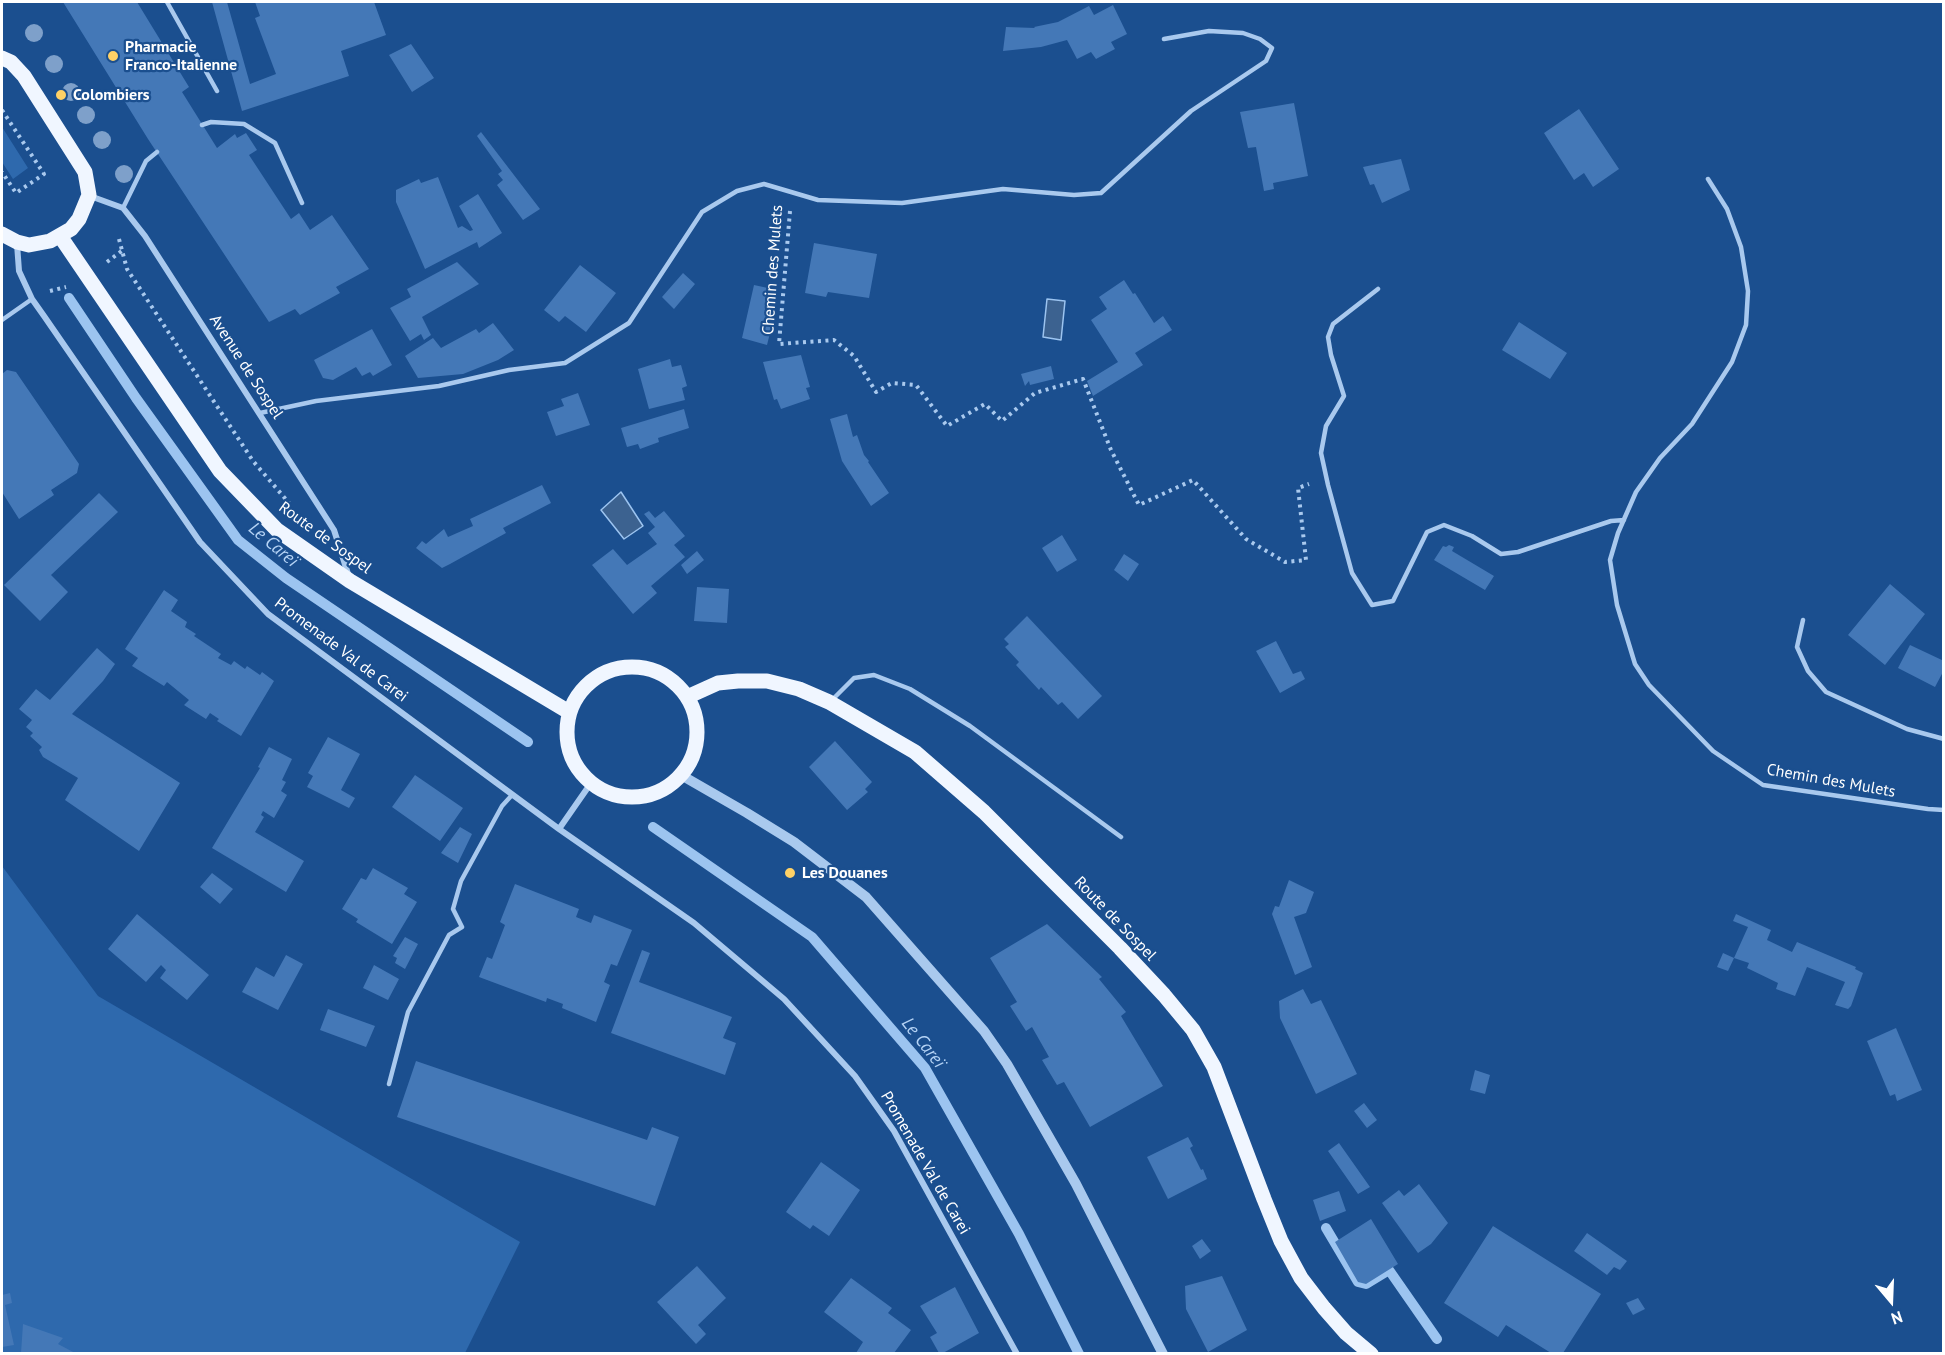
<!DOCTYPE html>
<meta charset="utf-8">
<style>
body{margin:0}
#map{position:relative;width:1945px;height:1355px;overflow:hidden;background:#1b4f8f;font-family:"PT Sans",sans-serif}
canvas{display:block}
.frame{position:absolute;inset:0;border:3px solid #fff;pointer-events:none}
.north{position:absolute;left:1861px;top:1271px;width:60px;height:60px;-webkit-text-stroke:4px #1b4f8f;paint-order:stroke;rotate:161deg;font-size:16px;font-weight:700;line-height:24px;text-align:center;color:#fff}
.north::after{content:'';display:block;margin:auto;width:21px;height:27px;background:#fff;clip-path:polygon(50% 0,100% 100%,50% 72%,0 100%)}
</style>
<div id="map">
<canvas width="1945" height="1355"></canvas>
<div class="frame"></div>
<div class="north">N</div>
</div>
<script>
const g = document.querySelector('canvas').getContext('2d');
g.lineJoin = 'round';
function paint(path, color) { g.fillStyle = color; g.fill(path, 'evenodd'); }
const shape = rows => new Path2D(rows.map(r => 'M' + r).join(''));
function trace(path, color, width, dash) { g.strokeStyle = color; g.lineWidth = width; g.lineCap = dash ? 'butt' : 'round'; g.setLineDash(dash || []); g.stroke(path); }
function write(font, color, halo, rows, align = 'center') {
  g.font = font + ' "PT Sans",sans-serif'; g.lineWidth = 4.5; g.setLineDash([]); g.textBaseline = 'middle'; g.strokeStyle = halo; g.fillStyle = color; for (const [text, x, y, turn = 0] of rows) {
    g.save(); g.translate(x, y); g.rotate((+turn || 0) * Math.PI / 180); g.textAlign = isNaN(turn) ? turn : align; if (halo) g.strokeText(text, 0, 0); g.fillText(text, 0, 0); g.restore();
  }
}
paint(shape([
 [2,127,28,168,13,179,2,162],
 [2,866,98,996,520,1242,465,1353,2,1353]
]), '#2e69ad');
const water = shape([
 [1047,299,1065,301,1061,340,1043,337,1047,299],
 [621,492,643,526,624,539,601,510,621,492]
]);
paint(water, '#3c6290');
trace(water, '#9cc4f0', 1.5);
trace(shape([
 [69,298,136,398,238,540,286,578,528,742],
 [653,827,812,937,925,1068,1019,1234,1079,1354],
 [1326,1228,1358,1282,1366,1284,1389,1270,1437,1339]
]), '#9cc4f0', 10);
paint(shape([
 [63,2,137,2,189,87,182,92,217,148,235,134,237,138,246,133,257,150,249,155,291,219,299,213,310,230,332,215,369,269,336,287,340,293,300,315,295,309,269,322,148,139],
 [212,2,227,2,250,84,276,74,255,18,260,16,255,2,299,3,374,2,386,35,341,51,349,76,242,111],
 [1113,5,1127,34,1111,42,1115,49,1096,59,1091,52,1077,59,1067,40,1041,47,1003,51,1006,27,1035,28,1034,27,1058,22,1089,6,1094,15],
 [411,44,434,78,412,92,389,55],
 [1294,103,1308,176,1273,183,1274,189,1264,191,1256,147,1248,148,1240,112],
 [1579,109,1619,169,1593,187,1584,173,1574,180,1544,133],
 [481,132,540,209,523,220,497,185,503,180,498,174,502,171,477,136],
 [1401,159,1410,190,1382,203,1374,184,1370,185,1363,167],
 [438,177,458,228,462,226,470,231,473,230,459,206,478,194,502,233,479,248,477,242,425,269,396,202,396,190,419,179,421,183],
 [814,243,877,254,869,298,828,292,826,297,805,293],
 [457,262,479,284,422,317,431,335,424,340,421,334,410,341,390,308,411,297,407,289],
 [580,265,616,293,586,332,565,316,559,322,544,310],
 [683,273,695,284,674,309,662,297],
 [1124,280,1133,294,1135,293,1154,323,1163,316,1172,330,1135,353,1143,365,1093,396,1087,381,1118,362,1091,320,1107,309,1099,297],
 [754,285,777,290,775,313,767,345,742,338],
 [1519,322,1567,353,1550,379,1502,350],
 [493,323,514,350,498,360,463,374,418,378,405,356,433,338,441,348,476,329,479,333],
 [372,329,392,365,373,376,370,372,362,376,356,367,333,380,323,378,314,360],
 [801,355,810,387,806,388,810,399,781,409,777,399,774,400,763,362],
 [670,359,672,367,681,365,687,386,682,388,685,400,649,409,638,369],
 [1051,366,1054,379,1030,385,1029,381,1025,386,1021,374],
 [7,370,16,372,79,464,77,473,51,490,54,495,19,519,2,492,2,374],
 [578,393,590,425,556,436,547,412,564,406,561,399],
 [684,409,689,428,658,438,659,442,640,449,638,444,627,447,621,428],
 [847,414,853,437,857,435,864,455,869,461,868,462,889,493,871,506,842,461,830,419],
 [542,485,551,503,503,528,506,533,450,564,442,568,416,548,422,541,426,544,444,529,448,537,473,526,470,519],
 [99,493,118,512,51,575,68,592,40,621,4,585],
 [649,511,655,518,664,511,685,536,674,545,685,557,651,586,657,593,633,614,592,565,613,549,627,565,657,544,648,533,655,527,644,514],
 [1062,535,1077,560,1057,572,1042,548],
 [1449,545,1454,547,1452,551,1494,576,1485,590,1434,560,1443,546,1446,547],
 [697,551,704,560,687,574,681,565],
 [1124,554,1139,564,1128,581,1114,570],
 [1890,584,1925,614,1885,665,1848,635],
 [697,587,729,589,727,623,694,621],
 [164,590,178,600,171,611,187,622,185,627,196,634,194,636,221,654,218,658,231,665,234,661,245,669,247,666,260,675,262,672,274,681,241,736,217,721,219,719,210,713,206,719,184,705,189,700,167,682,164,686,132,666,138,658,125,649],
 [1027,616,1102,696,1078,719,1062,702,1058,705,1041,687,1039,690,1016,665,1019,662,1005,647,1009,644,1004,639],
 [1276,641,1293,674,1301,671,1305,679,1280,693,1256,651],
 [1910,645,1944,661,1944,670,1935,687,1898,668],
 [97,648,115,664,103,681,72,714,180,783,139,851,65,800,78,778,43,757,39,750,42,747,30,736,33,733,26,727,32,720,19,709,36,689,50,700],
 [328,737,360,754,341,790,355,798,349,808,307,787,313,776,308,773],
 [835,741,872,782,865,789,868,792,847,810,809,767],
 [269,747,292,759,282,780,286,782,281,791,287,795,274,818,263,811,261,815,264,817,255,832,304,861,286,892,212,848,260,768,258,767],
 [415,775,463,808,440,841,392,807],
 [460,827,472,834,458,863,441,853],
 [373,868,408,888,404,894,417,902,392,944,356,922,358,919,342,909,361,878,366,880],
 [212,873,233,889,220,904,200,887],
 [1289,880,1314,892,1306,913,1294,917,1312,967,1295,975,1272,914,1275,906,1279,907],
 [515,884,579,909,576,917,591,923,594,915,632,930,617,966,611,964,604,982,610,985,596,1022,562,1008,563,1004,547,998,546,1002,479,977,487,957,492,959,505,925,500,922],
 [137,914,209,975,187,1000,160,978,166,970,161,965,146,982,108,949],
 [1736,914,1771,930,1767,940,1792,952,1797,942,1856,967,1855,969,1863,973,1851,1006,1848,1009,1835,1005,1845,982,1807,967,1795,996,1776,989,1778,983,1747,968,1749,963,1734,958,1748,927,1733,921],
 [1047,924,1102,977,1099,979,1126,1012,1121,1016,1163,1086,1090,1127,1064,1082,1057,1085,1042,1060,1049,1057,1032,1027,1026,1031,1010,1006,1017,1002,990,958],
 [405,937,418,944,405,969,395,963,397,958,393,956],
 [642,950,650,953,639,982,732,1017,723,1038,736,1043,725,1075,611,1033],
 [1723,953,1734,958,1728,971,1717,967],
 [286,955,303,964,278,1010,242,992,256,967,274,977],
 [374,965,399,979,388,1000,363,988],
 [1303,989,1311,1004,1321,1000,1357,1074,1316,1094,1280,1018,1279,1001],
 [328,1009,375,1026,366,1047,320,1030],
 [1896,1028,1922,1090,1897,1101,1895,1094,1890,1096,1867,1041],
 [416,1061,647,1140,652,1127,679,1137,655,1206,397,1117],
 [1475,1070,1490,1075,1485,1094,1470,1090],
 [1364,1103,1377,1120,1367,1128,1354,1111],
 [1188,1137,1193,1146,1190,1148,1201,1170,1203,1169,1207,1179,1168,1199,1147,1157],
 [1339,1143,1370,1187,1358,1194,1328,1151],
 [821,1162,860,1190,829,1236,813,1225,810,1229,786,1212],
 [1419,1184,1448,1223,1431,1244,1418,1253,1382,1203,1399,1190,1404,1196],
 [1339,1191,1346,1211,1320,1221,1313,1200],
 [1371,1219,1398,1264,1366,1284,1358,1282,1335,1242],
 [1493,1226,1601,1294,1563,1353,1551,1353,1506,1325,1498,1337,1444,1303],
 [1587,1233,1627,1261,1620,1270,1614,1267,1607,1275,1574,1251],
 [1202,1239,1211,1251,1200,1259,1192,1246],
 [697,1266,726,1298,698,1325,706,1334,696,1344,657,1302],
 [1222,1276,1247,1330,1208,1352,1186,1309,1185,1286],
 [851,1278,892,1308,888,1313,911,1330,894,1353,856,1353,863,1342,824,1312],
 [955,1287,979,1333,943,1353,939,1353,930,1337,937,1333,920,1306],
 [10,1293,12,1303,5,1305,14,1345,2,1347,2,1295],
 [1638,1298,1645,1309,1633,1315,1626,1303],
 [23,1324,63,1338,58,1344,75,1353,21,1353]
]), '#4478b7');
trace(shape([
 [2,110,44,174,16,193,2,172],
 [790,211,779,344,834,340,854,356,876,392,892,383,916,385,947,426,985,404,1002,421,1035,393,1083,379,1111,450,1139,505,1193,480,1246,539,1285,562,1306,560,1298,488,1309,484],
 [119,239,127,269,253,461,289,503],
 [107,262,123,250],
 [50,291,66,287]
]), '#a9c9ee', 4, [3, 4.5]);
trace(shape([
 [167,2,217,91],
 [202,125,211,122,244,124,275,143,302,203],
 [1708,179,1727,209,1741,247,1748,291,1746,325,1732,362,1692,424,1660,458,1636,492,1618,533,1610,560,1617,605,1635,664,1649,685,1713,751,1763,785,1928,809,1944,810],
 [123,208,146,161,157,152],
 [1378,289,1333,324,1328,337,1331,355,1344,396,1326,426,1321,453,1328,485,1352,573,1372,605,1393,601,1427,532,1444,525,1472,536,1501,554,1518,552,1611,521,1624,520],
 [2,320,32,299],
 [260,413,316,401,439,386,509,370,565,363,629,323,702,212,737,191,764,184,818,200,902,203,1003,189,1074,195,1101,193,1191,111,1266,61,1272,48,1260,39,1243,33,1209,31,1164,39],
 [1803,620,1797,647,1808,671,1826,692,1907,729,1944,739],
 [832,700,854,678,874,675,910,689,970,726,1121,837],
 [389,1084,408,1012,449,935,462,927,453,909,461,881,502,806,512,795]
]), '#a9c9ee', 4.5);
trace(shape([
 [90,196,123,208,145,236,334,530,349,577],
 [17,244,19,271,32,299,44,316,200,542,268,614,559,829,694,923,784,999,855,1076,894,1131,1017,1354],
 [559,829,591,783]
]), '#a9c9ee', 6);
trace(shape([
 [681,775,747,813,794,842,866,897,984,1031,1007,1064,1076,1184,1163,1354]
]), '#a9c9ee', 10);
trace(shape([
 [2,58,11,62,24,76,85,172,89,195,79,219,71,229,50,241,29,245,17,242,2,234],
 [60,236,220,471,277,530,350,581,569,712],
 '567 732a65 65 0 1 1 130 0a65 65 0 1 1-130 0Z',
 [687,697,718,683,738,681,767,681,799,689,829,702,915,752,984,812,1120,948,1164,995,1193,1030,1214,1067,1264,1199,1281,1241,1301,1278,1324,1308,1346,1333,1371,1354]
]), '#f0f6ff', 15);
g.fillStyle = '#7ea0ca';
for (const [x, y] of [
 [34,33],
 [54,64],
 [71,92],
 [86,115],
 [102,140],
 [124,174]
]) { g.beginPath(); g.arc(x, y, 9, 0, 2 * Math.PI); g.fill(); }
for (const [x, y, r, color] of [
 [113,56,6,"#ffd166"],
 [61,95,6,"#ffd166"],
 [790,873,6,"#ffd166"]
]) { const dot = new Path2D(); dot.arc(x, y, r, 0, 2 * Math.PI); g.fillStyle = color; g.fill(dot); trace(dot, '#1b4f8f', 2); }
write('bold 16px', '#fff', '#1b4f8f', [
 ["Pharmacie",125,47],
 ["Franco-Italienne",125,65],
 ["Colombiers",73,95],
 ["Les Douanes",802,873]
], 'left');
write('16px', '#fff', '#1b4f8f', [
 ["Chemin des Mulets",773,270,-86],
 ["Avenue de Sospel",246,367,57],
 ["Route de Sospel",325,538,36],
 ["Promenade Val de Carei",341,650,37],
 ["Chemin des Mulets",1831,781,10],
 ["Route de Sospel",1115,919,46],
 ["Promenade Val de Carei",925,1163,60]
]);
write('italic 18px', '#b5d3f5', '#1b4f8f', [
 ["Le Careï",273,545,40],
 ["Le Careï",923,1043,52]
]);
</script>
